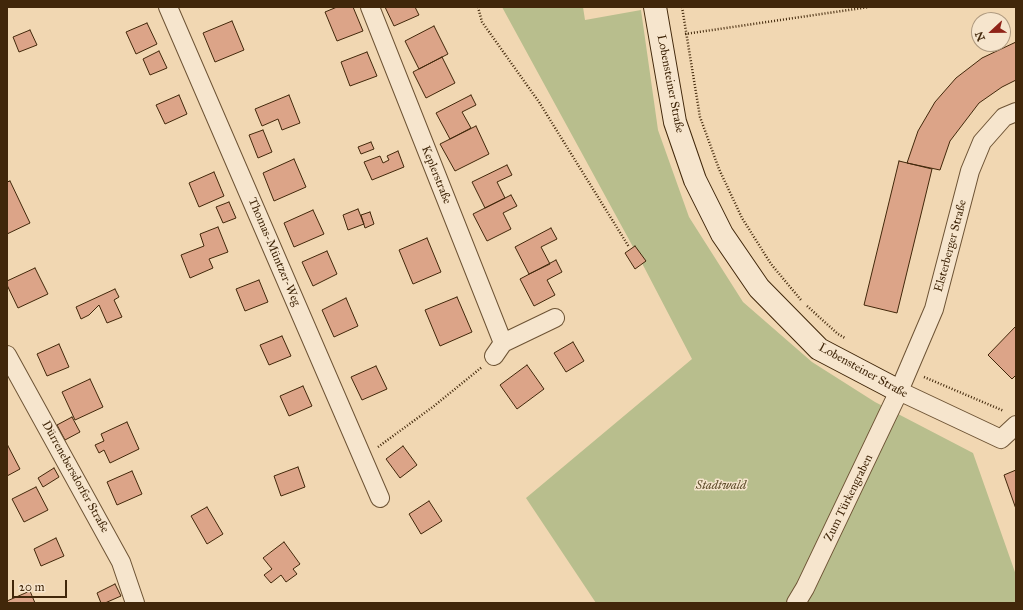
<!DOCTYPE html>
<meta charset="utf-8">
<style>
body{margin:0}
#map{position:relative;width:1023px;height:610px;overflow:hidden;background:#f1d7b2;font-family:"IM FELL Great Primer",serif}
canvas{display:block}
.frame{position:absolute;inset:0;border:8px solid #41270a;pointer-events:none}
.north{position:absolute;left:971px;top:12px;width:40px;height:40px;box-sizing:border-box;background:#f6e5cd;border:1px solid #ae997f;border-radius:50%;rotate:248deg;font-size:11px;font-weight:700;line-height:16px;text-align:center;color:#41270a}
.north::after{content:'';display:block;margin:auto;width:14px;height:18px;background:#8f2418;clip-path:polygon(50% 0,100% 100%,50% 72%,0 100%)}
.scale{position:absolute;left:12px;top:580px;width:55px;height:18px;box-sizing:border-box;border:2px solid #41270a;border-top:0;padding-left:5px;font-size:12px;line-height:14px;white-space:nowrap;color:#41270a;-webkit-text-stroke:3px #f6e5cd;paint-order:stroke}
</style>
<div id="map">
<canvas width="1023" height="610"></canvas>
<div class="frame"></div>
<div class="north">N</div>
<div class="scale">20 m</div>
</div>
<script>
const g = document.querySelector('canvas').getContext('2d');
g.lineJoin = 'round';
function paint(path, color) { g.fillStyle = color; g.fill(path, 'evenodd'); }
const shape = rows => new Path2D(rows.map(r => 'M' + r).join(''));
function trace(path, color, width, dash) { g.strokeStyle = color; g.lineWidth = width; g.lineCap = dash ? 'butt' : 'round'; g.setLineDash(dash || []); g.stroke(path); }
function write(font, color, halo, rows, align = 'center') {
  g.font = font + ' "IM FELL Great Primer",serif'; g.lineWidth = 3; g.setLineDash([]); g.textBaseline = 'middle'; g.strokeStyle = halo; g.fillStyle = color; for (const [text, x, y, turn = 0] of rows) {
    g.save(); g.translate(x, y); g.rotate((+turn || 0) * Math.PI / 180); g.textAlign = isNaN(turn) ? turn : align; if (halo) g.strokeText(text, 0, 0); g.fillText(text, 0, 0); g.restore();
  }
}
paint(shape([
 [502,7,583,7,585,20,641,10,658,130,689,217,743,302,812,362,875,402,973,453,1016,575,1016,603,596,603,526,498,692,359,644,267]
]), '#b8be8d');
const building = shape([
 [337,7,353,7,363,31,337,41,325,12,337,7],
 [385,7,415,7,419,15,394,26,385,7],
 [232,21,244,50,215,62,203,33,232,21],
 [147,23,157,44,136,54,126,32,147,23],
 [434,26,448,54,419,69,405,41,434,26],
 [30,30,37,45,19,52,13,37,30,30],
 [1016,42,1016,80,1002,87,979,103,950,141,940,170,907,163,918,131,935,102,956,78,982,58,1016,42],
 [159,51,167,68,150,75,143,59,159,51],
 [367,52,377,76,350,86,341,62,367,52],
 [442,57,455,83,426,98,413,72,442,57],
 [179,95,187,114,165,124,156,105,179,95],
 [289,95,300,123,282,130,278,119,262,126,255,109,289,95],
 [471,95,476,105,462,112,471,128,450,139,436,113,471,95],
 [476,126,489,154,455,171,440,144,476,126],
 [263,130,272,152,258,158,249,135,263,130],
 [371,142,374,149,361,154,358,147,371,142],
 [398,151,404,167,372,180,364,162,380,156,383,163,389,160,387,156,398,151],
 [294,159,306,187,274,201,263,173,294,159],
 [899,161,932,169,897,313,864,305,899,161],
 [507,165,512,175,497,182,505,198,485,208,472,182,507,165],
 [214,172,224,196,199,207,189,183,214,172],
 [10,181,30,223,7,234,7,182,10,181],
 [511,195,517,206,503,213,511,229,487,241,473,214,511,195],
 [229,202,236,218,223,223,216,207,229,202],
 [358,209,364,224,348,230,343,215,358,209],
 [313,210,324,234,294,247,284,223,313,210],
 [370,212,374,224,365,228,361,215,370,212],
 [218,227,228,252,209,259,213,268,190,278,181,255,204,246,200,234,218,227],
 [551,228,557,239,541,247,550,264,529,274,515,247,551,228],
 [427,238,441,272,413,284,399,250,427,238],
 [635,246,646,261,635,269,625,253,635,246],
 [327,251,337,274,313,286,302,262,327,251],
 [556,260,562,272,547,280,555,295,534,306,520,279,556,260],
 [35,268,48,294,18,308,7,285,7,281,35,268],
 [259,280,268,302,245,311,236,289,259,280],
 [115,289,119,297,114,300,122,317,107,323,99,305,89,315,81,319,76,307,115,289],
 [457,297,472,332,440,346,425,310,457,297],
 [346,298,358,326,334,337,322,310,346,298],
 [1016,326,1016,375,1012,379,988,355,1016,326],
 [282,336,291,356,269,365,260,345,282,336],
 [573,342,584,361,566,372,554,353,573,342],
 [59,344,69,367,47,376,37,354,59,344],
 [527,365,544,389,517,409,500,385,527,365],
 [376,366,387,389,362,400,351,377,376,366],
 [90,379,103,407,75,420,62,392,90,379],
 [303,386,312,406,289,416,280,396,303,386],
 [72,417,80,432,65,440,57,425,72,417],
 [127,422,139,449,110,463,104,450,99,453,95,445,104,441,101,434,127,422],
 [8,446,20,469,7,476,7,447,8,446],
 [403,446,417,465,400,478,386,459,403,446],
 [298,467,305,487,281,496,274,476,298,467],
 [54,468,59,477,43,487,38,478,54,468],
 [1016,470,1016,509,1004,475,1016,470],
 [132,471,142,494,117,505,107,482,132,471],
 [36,487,48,510,24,522,12,499,36,487],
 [429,501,442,521,421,534,409,514,429,501],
 [207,507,223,534,207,544,191,516,207,507],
 [56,538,64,556,41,566,34,549,56,538],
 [284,542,300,564,293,569,297,574,286,582,281,575,271,583,264,575,272,569,263,558,284,542],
 [115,584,121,596,105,603,101,603,97,593,115,584],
 [30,591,35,603,7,603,7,601,30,591]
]);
paint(building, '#dca488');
trace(building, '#41270a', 1);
const street = shape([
 [168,7,380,498],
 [370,7,503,343],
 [7,355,121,562,135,603],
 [494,356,503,343,555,318],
 [899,391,1001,439,1016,425],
 [796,603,805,588,899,391,934,309,970,171,982,142,1004,117,1016,112]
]);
const secondary = shape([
 [655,7,675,122,695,180,722,234,759,288,819,349,899,391]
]);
trace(street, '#6d5334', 20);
trace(secondary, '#41270a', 24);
trace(shape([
 [478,7,482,22,539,102,629,247],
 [682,7,700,117,719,169,742,218,771,264,801,300],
 [685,34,869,7],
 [807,306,838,334,845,338],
 [924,377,1004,411],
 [378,447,434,406,482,367]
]), '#41270a', 2.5, [1, 2]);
trace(street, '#f6e5cd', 18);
trace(secondary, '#f6e5cd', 22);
write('12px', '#41270a', '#f6e5cd', [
 ["Lobensteiner Straße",670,84,79],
 ["Keplerstraße",436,175,68],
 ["Elsterberger Straße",951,246,-75],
 ["Thomas-Müntzer-Weg",274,252,67],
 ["Lobensteiner Straße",863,371,29],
 ["Dürrenebersdorfer Straße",75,477,61],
 ["Zum Türkengraben",849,498,-64]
]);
write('italic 12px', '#5f4d2b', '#f6e5cd', [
 ["Stadtwald",721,486]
]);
</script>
